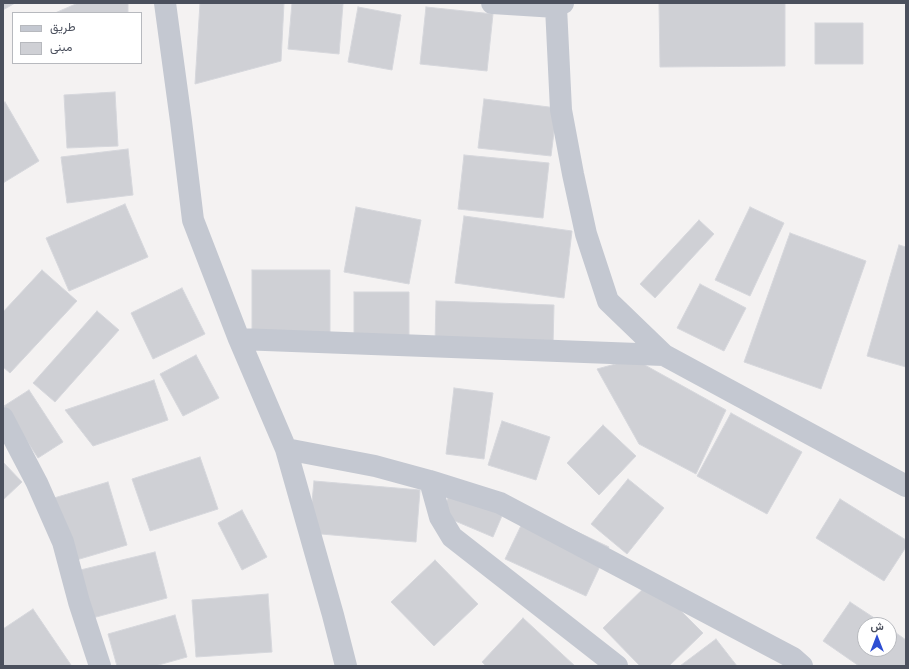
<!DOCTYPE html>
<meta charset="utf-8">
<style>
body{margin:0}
#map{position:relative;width:909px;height:669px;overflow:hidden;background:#f4f2f2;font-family:Commissioner,Vazirmatn,sans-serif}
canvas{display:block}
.frame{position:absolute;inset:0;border:4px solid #4b505d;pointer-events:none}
.legend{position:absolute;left:12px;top:12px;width:130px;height:52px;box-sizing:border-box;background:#fff;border:1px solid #b7b9be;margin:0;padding:5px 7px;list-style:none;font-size:12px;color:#4b505d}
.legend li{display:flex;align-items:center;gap:8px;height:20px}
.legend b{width:20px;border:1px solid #b7b9be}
.north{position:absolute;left:857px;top:617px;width:40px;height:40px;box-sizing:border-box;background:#fff;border:1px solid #b7b9be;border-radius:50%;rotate:0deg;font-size:11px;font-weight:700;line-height:16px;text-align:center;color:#4b505d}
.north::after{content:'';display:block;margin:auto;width:14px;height:18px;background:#2e4ed2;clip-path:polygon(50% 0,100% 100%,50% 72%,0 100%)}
</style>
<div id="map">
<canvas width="909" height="669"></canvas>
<div class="frame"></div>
<ul class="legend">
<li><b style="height:5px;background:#c4c8d1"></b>طريق</li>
<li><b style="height:11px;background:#cfd0d5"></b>مبنى</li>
</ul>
<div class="north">ش</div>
</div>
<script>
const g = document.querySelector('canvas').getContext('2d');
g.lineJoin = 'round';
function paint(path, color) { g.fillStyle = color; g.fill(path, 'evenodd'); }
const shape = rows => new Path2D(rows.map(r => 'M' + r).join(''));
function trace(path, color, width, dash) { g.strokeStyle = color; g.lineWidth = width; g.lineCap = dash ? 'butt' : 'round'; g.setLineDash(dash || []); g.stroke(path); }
const building = shape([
 [3,3,15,3,3,10,3,3],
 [78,3,128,3,128,13,55,13,78,3],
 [200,3,284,3,281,61,195,84,200,3],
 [292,3,343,4,339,54,288,49,292,3],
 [659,3,785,3,785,66,660,67,659,3],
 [358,7,401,15,392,70,348,62,358,7],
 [426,7,493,14,487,71,420,64,426,7],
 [815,23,863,23,863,64,815,64,815,23],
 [115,92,118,146,67,148,64,95,115,92],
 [484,99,557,108,551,156,478,148,484,99],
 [5,102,39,161,3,183,3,103,5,102],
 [128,149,133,195,67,203,61,157,128,149],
 [464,155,549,163,543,218,458,209,464,155],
 [125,204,148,257,69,291,46,238,125,204],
 [356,207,421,220,409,284,344,272,356,207],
 [750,207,784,223,750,296,715,280,750,207],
 [464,216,572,231,564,298,455,283,464,216],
 [699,220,714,234,655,298,640,284,699,220],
 [790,233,866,261,821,389,744,362,790,233],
 [899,245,906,247,906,367,867,356,899,245],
 [42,270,77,301,10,373,3,367,3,312,42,270],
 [252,270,330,270,330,336,252,336,252,270],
 [700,284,746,308,724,351,677,328,700,284],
 [182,288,205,334,153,359,131,313,182,288],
 [354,292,409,292,409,339,354,339,354,292],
 [436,301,554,305,553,346,435,343,436,301],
 [97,311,119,330,55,402,33,383,97,311],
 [196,355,219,398,183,416,160,374,196,355],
 [634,359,726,410,696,474,639,444,597,369,634,359],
 [154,380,168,420,93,446,65,410,154,380],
 [454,388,493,393,484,459,446,454,454,388],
 [29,390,63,442,38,458,4,406,29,390],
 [731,413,802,452,767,514,697,476,731,413],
 [502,421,550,437,536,480,488,465,502,421],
 [603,425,636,456,599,495,567,463,603,425],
 [200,457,218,509,150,531,132,479,200,457],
 [3,462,22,482,3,500,3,462],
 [628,479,664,508,627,554,591,524,628,479],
 [314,481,420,490,416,542,309,533,314,481],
 [108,482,127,545,73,561,54,498,108,482],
 [452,488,504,511,493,537,441,515,452,488],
 [840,499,906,540,906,547,884,581,816,538,840,499],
 [529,509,609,547,586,596,505,559,529,509],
 [242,510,267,557,242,570,218,523,242,510],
 [155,552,167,598,85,620,72,572,155,552],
 [435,560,478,604,434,646,391,602,435,560],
 [651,581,703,633,669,666,640,666,603,628,651,581],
 [268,594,272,652,196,657,192,600,268,594],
 [850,602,885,625,865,625,865,649,889,649,889,628,906,640,906,666,859,666,823,641,850,602],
 [33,609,71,665,69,666,3,666,3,629,33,609],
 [175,615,187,657,155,666,117,666,108,634,175,615],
 [523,618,575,666,486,666,482,662,523,618],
 [716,639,737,666,680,666,716,639]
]);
paint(building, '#cfd0d5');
trace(building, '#d6d7dc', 1);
trace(shape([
 [165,3,181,121,193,220,239,339,286,449,333,615,346,666],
 [492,3,556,7,563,3],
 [556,7,561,110,573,174,586,234,608,301,664,355,906,486],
 [239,339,664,355],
 [3,418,37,483,63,542,79,602,100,666],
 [286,449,375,466,430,481,500,503,793,658,802,666],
 [430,481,440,517,452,537,617,666]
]), '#c4c8d1', 22);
</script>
